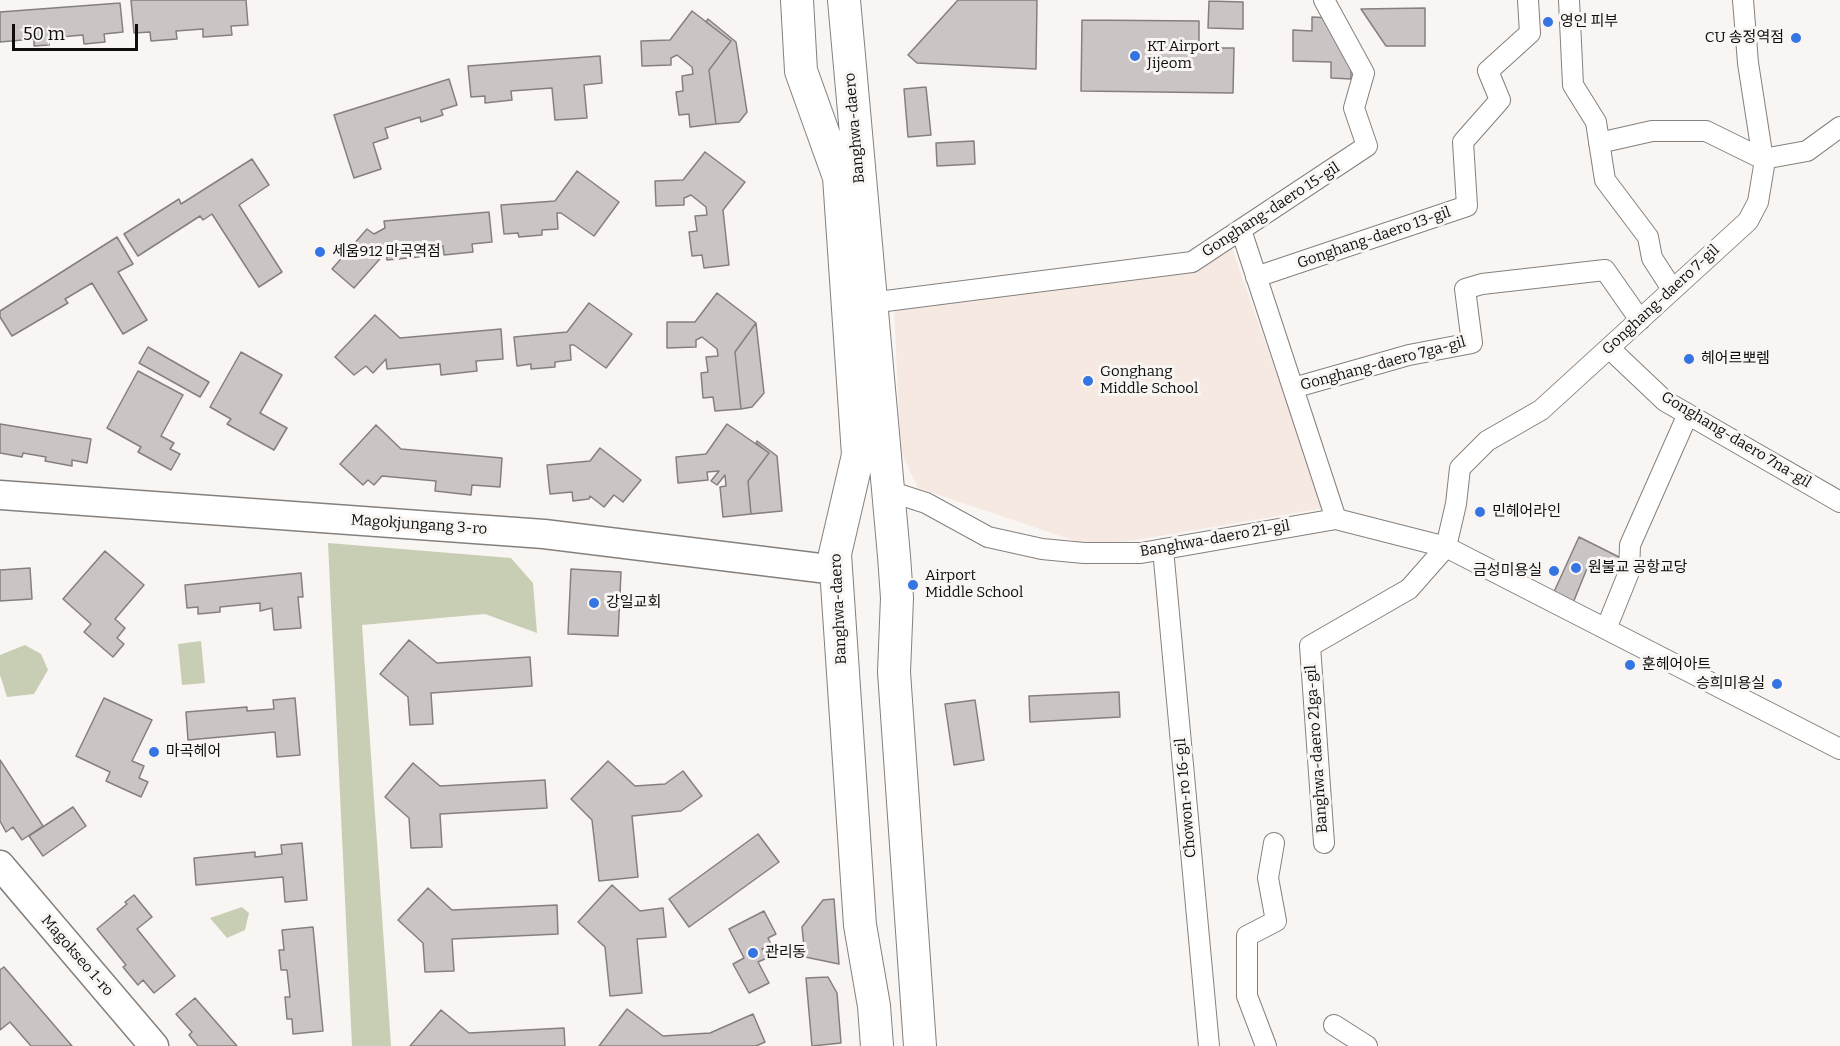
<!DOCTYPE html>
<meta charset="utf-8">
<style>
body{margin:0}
#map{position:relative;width:1840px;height:1046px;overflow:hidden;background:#f9f5f2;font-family:Bitter,serif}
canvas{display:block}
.scale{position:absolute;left:12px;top:24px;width:126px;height:27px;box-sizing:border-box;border:3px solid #0f0e0d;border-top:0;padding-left:8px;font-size:18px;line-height:21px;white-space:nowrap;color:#0f0e0d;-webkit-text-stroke:4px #f9f5f2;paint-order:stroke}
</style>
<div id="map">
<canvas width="1840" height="1046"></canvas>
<div class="scale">50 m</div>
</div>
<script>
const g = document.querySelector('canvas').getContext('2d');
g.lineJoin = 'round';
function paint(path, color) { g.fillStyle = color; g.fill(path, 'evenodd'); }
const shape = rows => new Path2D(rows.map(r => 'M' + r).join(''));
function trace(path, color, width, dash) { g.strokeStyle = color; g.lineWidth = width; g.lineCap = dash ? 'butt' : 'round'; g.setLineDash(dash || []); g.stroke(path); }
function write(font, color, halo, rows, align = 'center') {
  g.font = font + ' Bitter,"Noto Sans KR",serif'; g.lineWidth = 6; g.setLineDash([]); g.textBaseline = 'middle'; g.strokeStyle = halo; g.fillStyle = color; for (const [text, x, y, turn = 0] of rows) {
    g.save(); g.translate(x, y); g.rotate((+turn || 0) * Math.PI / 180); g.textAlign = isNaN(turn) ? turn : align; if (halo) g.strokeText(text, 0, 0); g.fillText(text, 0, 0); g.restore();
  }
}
paint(shape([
 [1230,243,1324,508,1136,540,1087,545,918,488,901,452,894,310,1190,272]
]), '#f5e9e2');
paint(shape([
 [328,543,511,558,533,583,537,633,485,614,362,625,391,1046,352,1046],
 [201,641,205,683,182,685,178,644],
 [25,645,41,654,48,670,34,694,7,697,0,675,0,655],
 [242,907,249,913,245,930,227,938,210,918]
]), '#c8ceb3');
const building = shape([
 [131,0,246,0,248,25,231,26,232,35,203,37,203,29,176,31,177,39,151,41,150,32,134,33,131,0],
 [958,0,1037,0,1036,69,917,63,908,55,958,0],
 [1209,1,1243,2,1243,29,1208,28,1209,1],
 [120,3,123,32,104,34,105,42,84,44,83,35,49,38,49,45,34,46,34,39,0,42,0,12,120,3],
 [1425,8,1425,46,1386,46,1361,9,1425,8],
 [692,11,731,41,709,70,716,124,690,127,689,114,679,115,676,92,683,91,682,76,693,74,692,67,677,55,671,58,671,65,642,66,641,41,670,40,692,11],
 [1312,17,1331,18,1351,61,1351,79,1331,78,1331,62,1293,61,1293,30,1312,31,1312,17],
 [708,19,736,42,747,112,739,122,716,124,709,70,731,41,706,22,708,19],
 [1082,20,1199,21,1199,48,1234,48,1233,93,1081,91,1082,20],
 [600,56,602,83,584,85,587,118,555,120,552,88,511,91,512,100,485,103,485,96,471,97,468,66,600,56],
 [449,79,457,105,441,110,443,115,421,122,420,117,385,128,388,138,373,143,381,169,354,178,334,115,449,79],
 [926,87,931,135,908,137,904,89,926,87],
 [974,141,975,164,937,166,936,143,974,141],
 [705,152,745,182,723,210,729,265,704,268,702,255,692,256,689,232,697,231,695,216,707,215,706,207,691,195,684,198,684,205,656,206,655,181,683,180,705,152],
 [252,159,269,185,239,205,282,272,259,287,212,214,203,220,200,216,138,256,124,234,179,199,181,204,252,159],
 [577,171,619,202,594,236,561,213,557,213,558,229,542,230,542,235,519,237,518,233,504,234,501,205,555,201,577,171],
 [489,212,492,242,472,244,473,252,444,255,443,246,419,248,419,257,387,260,386,252,354,288,332,269,367,229,374,234,385,228,384,221,489,212],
 [117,237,133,264,118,272,147,320,123,334,92,283,65,299,68,303,12,336,0,317,0,311,117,237],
 [717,293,756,323,735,352,741,409,715,411,713,397,703,398,701,373,708,372,706,357,718,356,717,349,702,337,696,340,696,347,667,348,667,322,695,322,717,293],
 [589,303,632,334,606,368,574,345,570,345,571,360,555,362,555,367,531,369,531,364,517,366,514,337,567,332,589,303],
 [375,315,400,338,501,329,503,359,476,361,477,371,441,375,440,364,387,369,386,359,373,373,366,366,354,375,335,357,375,315],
 [756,323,764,393,752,407,741,409,735,352,756,323],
 [148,347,209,382,200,397,139,363,148,347],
 [241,352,282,375,260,413,287,428,274,450,227,424,231,419,210,407,241,352],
 [138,371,183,395,161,436,174,443,170,449,180,454,171,470,138,452,141,447,107,428,138,371],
 [0,424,91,439,87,463,72,460,72,466,45,461,46,457,23,453,22,457,0,453,0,424],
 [727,424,769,453,748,481,751,514,723,517,720,487,726,486,725,475,717,485,711,481,719,471,707,472,708,480,678,483,676,457,706,454,727,424],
 [376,425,401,449,502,458,500,487,472,485,471,495,435,491,436,481,382,476,374,485,368,480,363,485,340,464,376,425],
 [757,441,777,456,782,511,751,514,748,481,769,453,756,443,757,441],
 [600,448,641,480,623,502,614,495,604,507,590,496,589,499,573,501,572,492,550,494,547,465,590,461,600,448],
 [1579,537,1625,560,1620,575,1590,561,1573,603,1553,594,1579,537],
 [105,551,144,585,115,619,125,628,117,638,124,644,113,657,84,632,91,624,63,599,105,551],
 [30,568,32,599,0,601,0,570,30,568],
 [571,569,621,572,618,636,568,634,571,569],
 [301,573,303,597,298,597,301,628,274,630,272,608,260,611,260,603,220,607,220,612,198,614,198,607,187,608,185,585,301,573],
 [409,640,437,663,530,657,532,686,431,693,433,724,410,725,408,697,380,674,409,640],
 [1119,692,1120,717,1030,722,1029,696,1119,692],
 [104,698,152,720,132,761,144,766,139,778,148,782,141,797,106,781,110,772,76,756,104,698],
 [295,698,300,755,277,757,275,732,188,740,186,712,247,707,247,711,274,709,273,700,295,698],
 [975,700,984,760,954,765,945,704,975,700],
 [0,760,43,826,22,840,13,827,6,832,0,821,0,760],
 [608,761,635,786,665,784,683,771,702,796,681,811,632,816,638,877,599,881,592,820,571,799,608,761],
 [413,763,440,786,545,780,547,808,440,814,442,847,411,848,409,818,385,797,413,763],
 [73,807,86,826,43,856,29,836,73,807],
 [758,834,779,862,689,927,669,899,758,834],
 [302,843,307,900,285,902,283,877,196,885,194,858,255,852,255,857,282,854,281,845,302,843],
 [612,885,640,911,663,908,666,937,637,939,642,993,610,996,605,947,578,922,612,885],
 [428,888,452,910,557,905,558,934,452,939,454,971,425,972,423,943,398,920,428,888],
 [134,895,152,917,137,929,175,976,154,993,143,980,138,985,123,967,126,965,97,929,127,904,125,902,134,895],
 [834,899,839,964,805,957,802,927,823,900,834,899],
 [764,911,776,934,768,938,771,944,762,949,767,958,758,962,769,983,749,993,733,964,744,958,729,929,764,911],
 [313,927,323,1031,293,1034,292,1019,287,1019,285,997,290,997,287,970,281,970,279,950,284,950,282,930,313,927],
 [4,967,72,1046,31,1046,10,1022,0,1030,0,970,4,967],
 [828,977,837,993,841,1043,812,1046,806,978,828,977],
 [195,998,237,1046,198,1046,189,1035,192,1032,176,1014,195,998],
 [627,1009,663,1036,710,1033,753,1014,765,1042,756,1046,599,1046,627,1009],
 [441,1010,469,1033,564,1028,565,1046,410,1046,441,1010]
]);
paint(building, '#cac5c4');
trace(building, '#858080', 1.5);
const street = shape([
 [1569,0,1573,85,1596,122,1605,180,1648,237,1652,258,1672,289],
 [1599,143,1652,131,1706,131,1763,159,1807,151,1840,127],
 [1241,230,1336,519],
 [1256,277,1467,206,1463,142,1500,100,1488,71,1530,33,1528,0],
 [870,303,1192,262,1367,146,1354,108,1364,73,1324,0],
 [1609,348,1665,401,1840,502],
 [1293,388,1409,355,1472,343,1465,289,1482,284,1605,270,1640,320],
 [889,491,926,503,988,537,1042,549,1084,553,1141,553,1336,519,1446,547,1840,749],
 [1163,549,1209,1046],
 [1606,629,1629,572,1630,545,1688,414],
 [1324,843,1310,646,1409,589,1446,547,1456,504,1460,468,1487,441,1541,410,1748,221,1758,202,1764,166,1748,63,1743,0],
 [1334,1025,1367,1046],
 [1266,1046,1247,996,1247,936,1276,921,1268,878,1274,843]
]);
const secondary = shape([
 [0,495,544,534,836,570],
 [0,865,154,1046]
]);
const primary = shape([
 [797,0,801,71,839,177,858,455,835,554,860,925,874,1006,877,1046],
 [844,0,894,556,897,598,894,672,920,1046]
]);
trace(street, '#84807e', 22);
trace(secondary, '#84807e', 31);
trace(primary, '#84807e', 34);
trace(street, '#fff', 20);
trace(secondary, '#fff', 28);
trace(primary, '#fff', 32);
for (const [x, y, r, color] of [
 [1548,22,6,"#3475e3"],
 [1796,38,6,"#3475e3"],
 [1135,56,6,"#3475e3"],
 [320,252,6,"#3475e3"],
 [1689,359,6,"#3475e3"],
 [1088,381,6,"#3475e3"],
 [1480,512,6,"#3475e3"],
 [1576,568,6,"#3475e3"],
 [1554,571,6,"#3475e3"],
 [913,585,6,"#3475e3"],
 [594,603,6,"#3475e3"],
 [1630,665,6,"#3475e3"],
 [1777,684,6,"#3475e3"],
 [154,752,6,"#3475e3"],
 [753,953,6,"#3475e3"]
]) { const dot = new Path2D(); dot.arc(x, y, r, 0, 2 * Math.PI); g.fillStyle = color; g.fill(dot); trace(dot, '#f9f5f2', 2); }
write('15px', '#0f0e0d', '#f9f5f2', [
 ["영인 피부",1560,22],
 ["CU 송정역점",1784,38,"right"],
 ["KT Airport",1147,47],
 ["Jijeom",1147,64],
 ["세움912 마곡역점",332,252],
 ["헤어르뽀렘",1701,359],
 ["Gonghang",1100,372],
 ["Middle School",1100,389],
 ["민헤어라인",1492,512],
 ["원불교 공항교당",1588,568],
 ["금성미용실",1542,571,"right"],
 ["Airport",925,576],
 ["Middle School",925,593],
 ["강일교회",606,603],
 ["훈헤어아트",1642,665],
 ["승희미용실",1765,684,"right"],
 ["마곡헤어",166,752],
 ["관리동",765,953]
], 'left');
write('15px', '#0f0e0d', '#f9f5f2', [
 ["Banghwa-daero",855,128,-95],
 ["Gonghang-daero 15-gil",1271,210,-33],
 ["Gonghang-daero 13-gil",1374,238,-19],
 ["Gonghang-daero 7-gil",1661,300,-43],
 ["Gonghang-daero 7ga-gil",1383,364,-15],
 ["Gonghang-daero 7na-gil",1736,440,31],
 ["Magokjungang 3-ro",419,525,4],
 ["Banghwa-daero 21-gil",1215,539,-10],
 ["Banghwa-daero",839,609,-93],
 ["Banghwa-daero 21ga-gil",1317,749,-94],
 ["Chowon-ro 16-gil",1186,798,-95],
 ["Magokseo 1-ro",77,956,49]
]);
</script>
